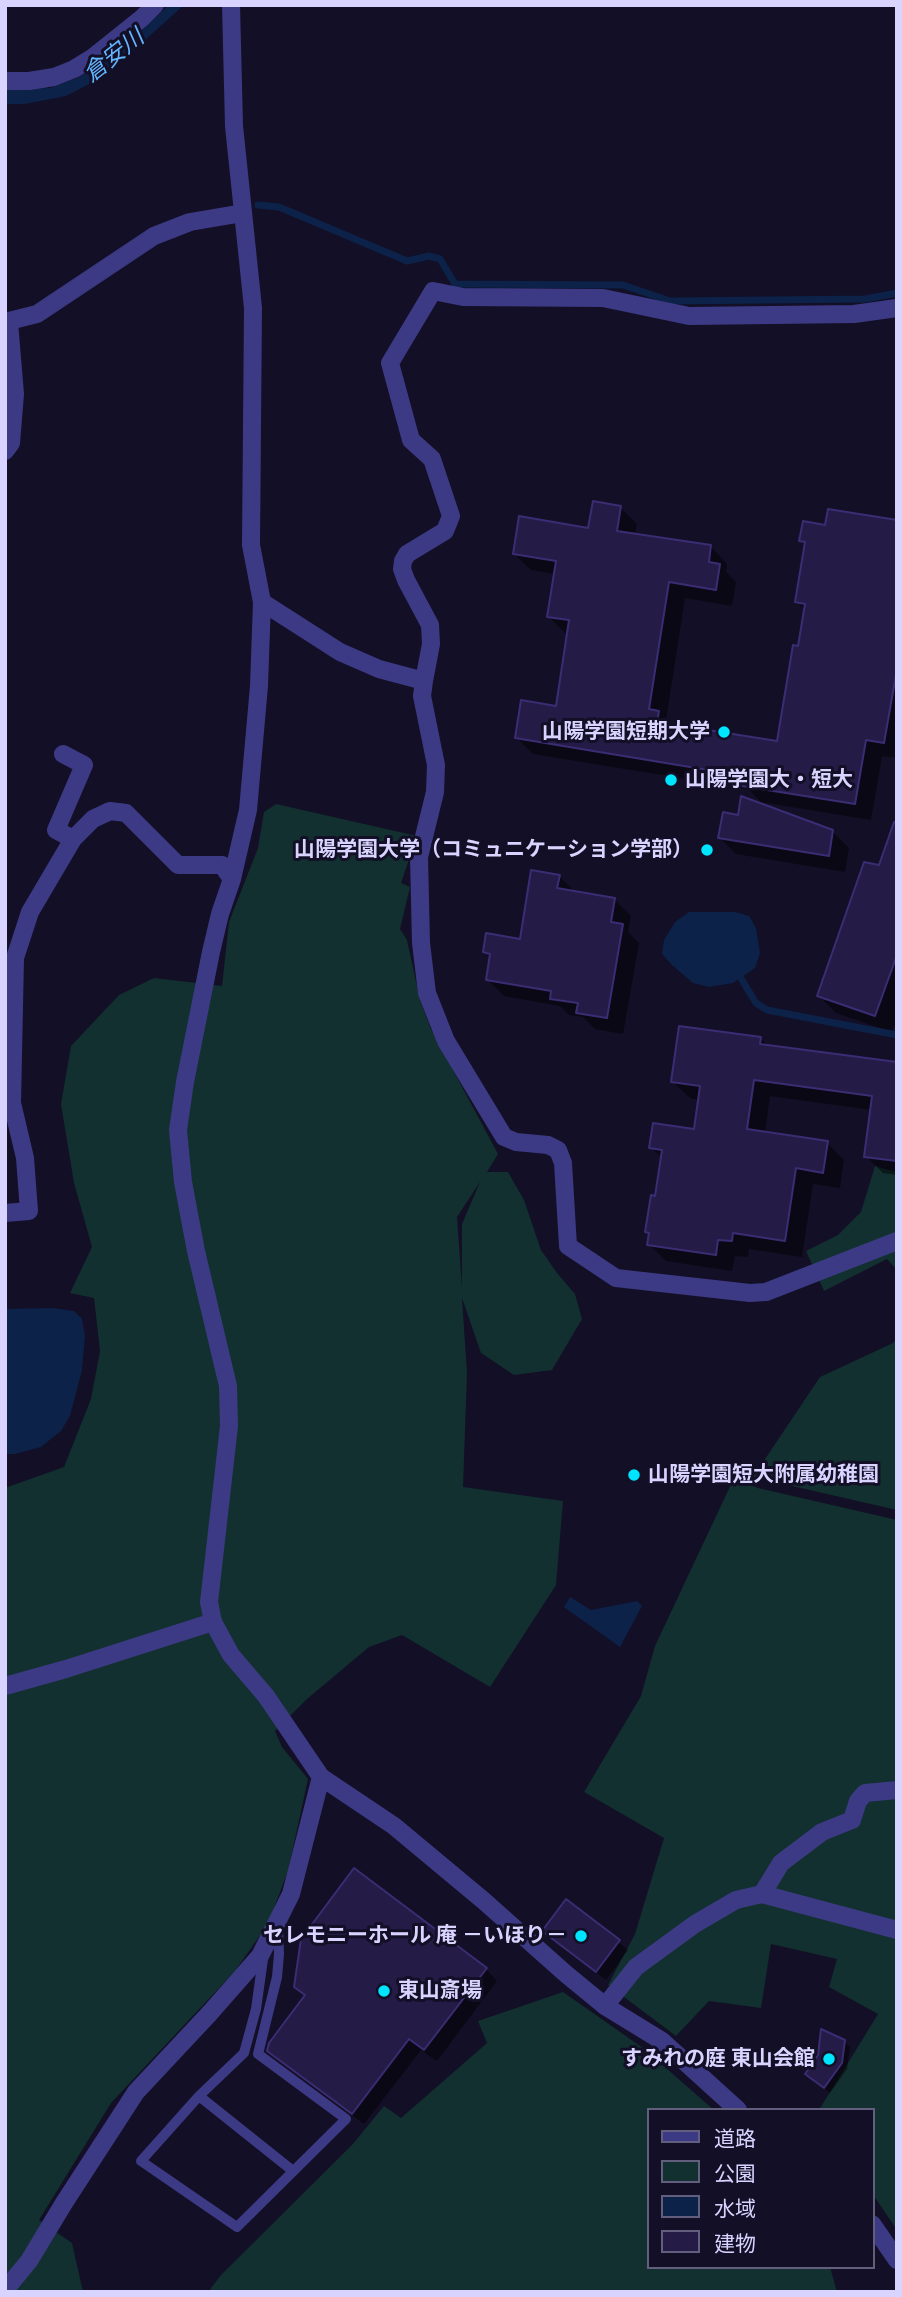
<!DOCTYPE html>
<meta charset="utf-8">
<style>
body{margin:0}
#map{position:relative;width:902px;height:2297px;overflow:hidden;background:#130f26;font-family:Raleway,"Noto Sans JP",sans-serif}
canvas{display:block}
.frame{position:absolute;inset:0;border:7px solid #d9d4ff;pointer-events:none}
.legend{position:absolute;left:647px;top:2108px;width:228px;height:161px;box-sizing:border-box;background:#130f26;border:2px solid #625e7d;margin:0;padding:9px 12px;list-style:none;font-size:21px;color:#d9d4ff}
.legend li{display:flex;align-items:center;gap:14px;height:35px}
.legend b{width:35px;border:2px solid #625e7d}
</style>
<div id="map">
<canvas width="902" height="2297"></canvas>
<div class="frame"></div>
<ul class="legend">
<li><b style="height:9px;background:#3d3a85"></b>道路</li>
<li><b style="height:19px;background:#12302f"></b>公園</li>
<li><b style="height:19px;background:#0c2248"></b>水域</li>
<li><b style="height:19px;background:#241b47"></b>建物</li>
</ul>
</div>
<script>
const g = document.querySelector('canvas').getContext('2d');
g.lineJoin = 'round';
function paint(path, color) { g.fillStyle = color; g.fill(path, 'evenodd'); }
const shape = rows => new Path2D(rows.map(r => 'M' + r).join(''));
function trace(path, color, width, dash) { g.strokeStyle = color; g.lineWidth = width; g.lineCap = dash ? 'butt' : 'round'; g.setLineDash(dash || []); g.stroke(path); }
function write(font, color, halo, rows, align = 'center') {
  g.font = font + ' Raleway,"Noto Sans JP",sans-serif'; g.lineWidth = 6; g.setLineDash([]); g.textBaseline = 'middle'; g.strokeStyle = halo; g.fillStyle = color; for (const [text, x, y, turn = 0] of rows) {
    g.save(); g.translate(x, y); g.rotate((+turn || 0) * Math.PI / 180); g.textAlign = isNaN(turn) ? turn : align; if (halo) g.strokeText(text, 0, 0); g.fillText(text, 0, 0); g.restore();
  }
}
paint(shape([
 [276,804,417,836,401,883,410,887,400,929,407,940,420,1000,431,1029,498,1154,487,1172,508,1172,524,1200,541,1250,557,1273,575,1294,582,1319,552,1370,514,1375,481,1353,462,1298,467,1373,463,1487,563,1501,556,1585,490,1687,402,1635,369,1647,307,1699,275,1731,282,1747,308,1779,288,1871,268,1924,235,1971,111,2103,39,2220,72,2243,83,2292,5,2292,5,1488,64,1467,91,1399,100,1351,94,1298,70,1293,92,1247,74,1183,61,1104,71,1046,119,995,154,978,222,986,229,922,258,848,264,812],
 [480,1182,462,1224,462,1288,457,1217],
 [875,1166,897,1172,897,1270,887,1259,824,1291,806,1251,838,1235,861,1212],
 [897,1338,897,1510,753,1477,820,1377,893,1343],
 [734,1478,758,1488,897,1520,897,2230,872,2193,872,2110,819,2110,878,2014,829,1987,837,1959,771,1944,761,2008,709,2001,676,2036,608,1985,635,1934,664,1838,584,1792,641,1696,655,1646],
 [563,1992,643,2048,714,2110,648,2110,648,2267,830,2267,837,2292,208,2292,221,2275,352,2145,384,2106,401,2118,487,2043,478,2021]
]), '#12302f');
paint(shape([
 [169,5,184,5,105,76,66,96,25,104,5,104,5,89,50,88,79,77,116,53],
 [689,912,735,912,749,916,756,928,760,953,755,968,733,983,709,987,693,983,672,965,662,954,664,940,675,922],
 [52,1308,74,1311,82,1319,85,1336,82,1370,70,1416,61,1431,41,1447,15,1454,5,1454,5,1309],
 [570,1597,591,1610,637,1601,642,1606,620,1647,564,1607]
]), '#0c2248');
paint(shape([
 [620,507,637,524,635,535,711,547,727,564,726,572,736,582,732,606,685,598,666,720,672,726,778,743,806,610,797,602,806,545,801,540,827,527,897,521,897,758,882,756,871,820,761,802,748,789,533,754,517,738,557,708,569,633,565,633,548,616,555,574,531,570,514,554,590,530],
 [897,819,897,1019,892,1032,836,1013,819,996,880,867],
 [832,831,849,848,845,872,736,854,720,838],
 [559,876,576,893,614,899,631,916,628,932,639,943,623,1034,595,1029,583,1017,569,1015,560,1006,504,996,488,980,491,958,485,952,521,941],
 [760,1038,769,1047,897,1064,897,1175,883,1173,866,1156,872,1110,770,1096,765,1134,827,1143,844,1160,840,1188,813,1184,802,1257,749,1249,748,1257,735,1256,732,1271,666,1261,649,1244,651,1235,647,1231,657,1198,663,1159,651,1147,695,1131,700,1100,690,1098,673,1082],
 [567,1901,628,1950,606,1980,544,1931],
 [486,1969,497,1981,437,2061,421,2050,364,2124,281,2062,269,2050,306,1997,296,1986],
 [844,2041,850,2047,847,2069,830,2093,807,2074,820,2056]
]), '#0007');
trace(shape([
 [258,205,279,207,407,261,429,256,440,259,455,284,623,285,670,301,865,299,897,293],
 [737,972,756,1003,767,1010,897,1035]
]), '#0c2248', 7);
const building = shape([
 [593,501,621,506,617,531,711,545,709,562,720,564,716,590,669,582,649,709,659,711,657,722,777,741,793,645,798,646,805,604,795,602,805,542,799,541,803,521,825,525,828,509,897,520,897,669,884,743,866,740,855,804,742,786,744,776,515,738,521,700,556,706,569,620,547,617,556,561,513,554,519,516,588,528,593,501],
 [741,796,833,830,829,856,718,838,723,812,738,815,741,796],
 [894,822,897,822,897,955,875,1016,817,996,864,862,879,865,894,822],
 [531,870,560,875,557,888,615,898,611,922,623,924,607,1018,576,1013,578,1003,550,999,551,991,486,980,490,954,483,952,486,933,520,939,531,870],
 [679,1026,761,1037,760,1044,897,1062,897,1161,864,1157,872,1096,754,1080,747,1129,828,1141,823,1173,796,1168,785,1241,733,1233,732,1241,718,1240,716,1255,647,1245,649,1233,645,1232,651,1195,655,1196,662,1150,649,1148,653,1123,694,1129,700,1086,671,1082,679,1026],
 [354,1868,487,1968,424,2050,409,2039,352,2114,267,2051,269,2043,305,1995,294,1987,301,1939,354,1868],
 [566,1899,620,1940,596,1972,542,1931,566,1899],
 [821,2029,845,2040,842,2063,824,2088,805,2074,818,2055,821,2029]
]);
paint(building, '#241b47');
trace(building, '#3b2d73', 2);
trace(shape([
 [264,1952,256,2009,244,2053,199,2096,141,2161,237,2227,346,2119,258,2054,277,1977,279,1954,278,1924],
 [199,2096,293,2171]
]), '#3d3a85', 10);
trace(shape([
 [5,81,29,81,54,77,74,69,92,58,142,18,155,5],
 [5,322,37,314,154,236,190,222,243,213],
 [5,451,11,443,15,394,9,322],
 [262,602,340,652,379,669,424,681,422,696,436,765,435,792,419,857,421,943,427,993,446,1041,504,1137,516,1142,548,1145,558,1150,563,1163,568,1246,616,1278,750,1293,766,1292,897,1241],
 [424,681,431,644,430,625,406,580,402,569,403,561,407,554,445,531,451,516,432,459,411,440,390,363,433,291,463,297,603,298,689,316,854,314,897,308],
 [63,754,84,765,56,830,73,839],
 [5,1213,29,1211,25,1158,12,1103,15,958,30,912,73,839,93,819,110,811,126,813,178,865,222,865,232,879],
 [5,1686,66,1669,213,1622,209,1602,229,1426,228,1386,196,1251,183,1182,178,1130,185,1082,211,952,220,914,232,879,248,810,259,686,262,602,251,545,253,308,234,126,231,5],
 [762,1894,781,1863,822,1832,852,1820,858,1801,865,1793,897,1790],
 [605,2006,636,1967,695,1924,736,1900,762,1894,897,1930],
 [5,2290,29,2261,64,2203,136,2092,209,2014]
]), '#3d3a85', 18);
trace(shape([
 [213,1622,231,1655,266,1696,321,1777,394,1826,484,1901,566,1974,605,2006,662,2041,738,2110],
 [209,2014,260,1956,291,1894,321,1777],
 [872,2224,897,2260]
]), '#3d3a85', 18);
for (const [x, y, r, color] of [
 [724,732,7,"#00e5ff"],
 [671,780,7,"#00e5ff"],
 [707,850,7,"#00e5ff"],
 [634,1475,7,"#00e5ff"],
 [581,1936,7,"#00e5ff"],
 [384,1991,7,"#00e5ff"],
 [829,2059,7,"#00e5ff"]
]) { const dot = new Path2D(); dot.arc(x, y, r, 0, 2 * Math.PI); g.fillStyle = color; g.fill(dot); trace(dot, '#130f26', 2.5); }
write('bold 21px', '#d9d4ff', '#130f26', [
 ["山陽学園短期大学",710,732],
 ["山陽学園大・短大",685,780,"left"],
 ["山陽学園大学（コミュニケーション学部）",693,850],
 ["山陽学園短大附属幼稚園",648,1475,"left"],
 ["セレモニーホール 庵 －いほり－",567,1936],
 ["東山斎場",398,1991,"left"],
 ["すみれの庭 東山会館",815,2059]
], 'right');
write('italic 23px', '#62b6ff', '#130f26', [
 ["倉安川",114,56,-38]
]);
</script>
